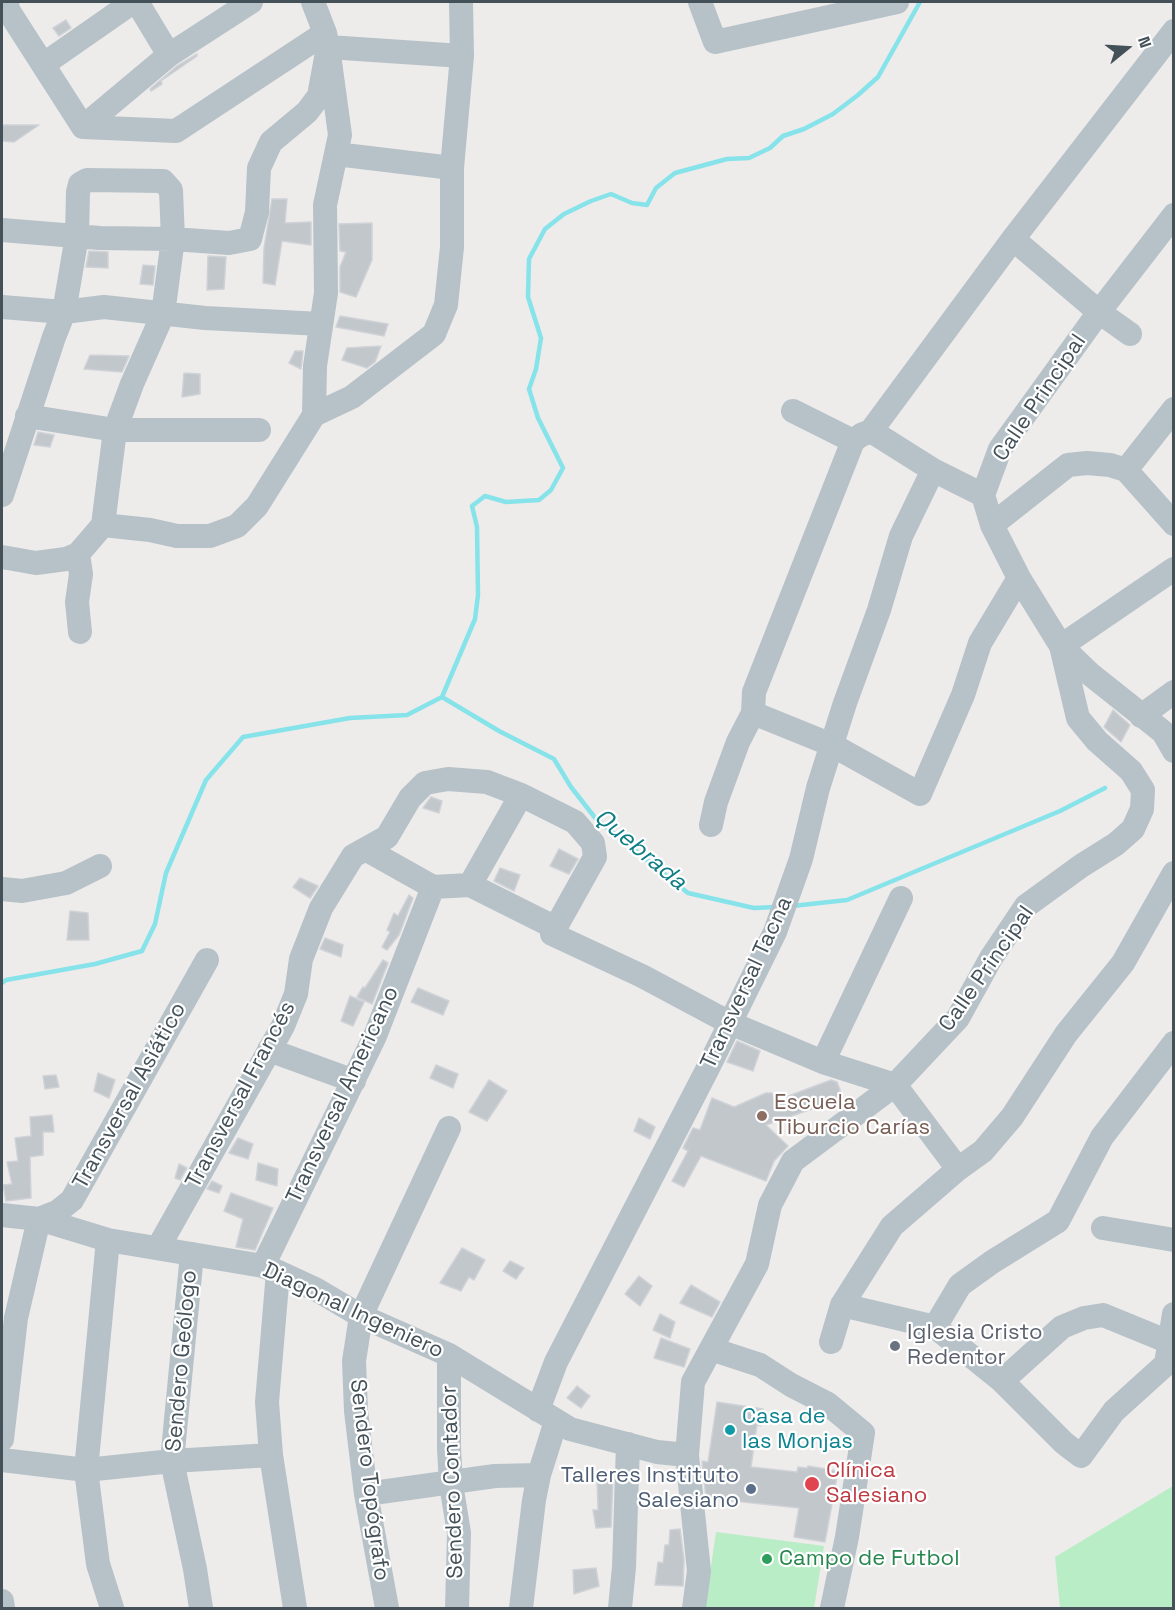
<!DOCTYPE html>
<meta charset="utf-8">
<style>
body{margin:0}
#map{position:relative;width:1175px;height:1610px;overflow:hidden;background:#eeebeb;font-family:"Space Grotesk",sans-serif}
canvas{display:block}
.frame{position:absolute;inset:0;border:3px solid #445158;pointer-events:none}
.north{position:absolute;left:1097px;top:18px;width:60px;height:60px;-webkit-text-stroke:4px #fff;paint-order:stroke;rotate:72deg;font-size:16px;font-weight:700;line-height:24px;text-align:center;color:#445158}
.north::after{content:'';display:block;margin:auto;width:21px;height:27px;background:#445158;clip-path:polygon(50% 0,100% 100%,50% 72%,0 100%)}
</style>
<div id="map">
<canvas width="1175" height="1610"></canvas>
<div class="frame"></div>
<div class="north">N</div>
</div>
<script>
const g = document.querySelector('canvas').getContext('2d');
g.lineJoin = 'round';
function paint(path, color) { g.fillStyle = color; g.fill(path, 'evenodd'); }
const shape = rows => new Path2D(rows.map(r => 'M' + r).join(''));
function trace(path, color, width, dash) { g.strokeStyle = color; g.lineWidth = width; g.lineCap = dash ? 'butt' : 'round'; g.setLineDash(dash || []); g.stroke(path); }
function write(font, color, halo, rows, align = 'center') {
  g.font = font + ' "Space Grotesk",sans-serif'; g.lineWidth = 4.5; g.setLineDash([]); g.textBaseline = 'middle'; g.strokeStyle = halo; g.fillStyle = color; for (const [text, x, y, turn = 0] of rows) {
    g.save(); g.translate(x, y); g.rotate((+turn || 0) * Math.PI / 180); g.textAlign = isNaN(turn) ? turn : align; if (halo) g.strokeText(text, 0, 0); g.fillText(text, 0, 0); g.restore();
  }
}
paint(shape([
 [1173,1486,1173,1608,1060,1608,1055,1557],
 [716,1532,824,1546,814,1608,705,1608]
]), '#b8edc5');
trace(shape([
 [442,697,499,731,554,759,571,787,596,819,688,893,754,908,775,907],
 [792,906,847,900,1060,811,1105,788],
 [2,983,6,980,95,964,142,951,155,924,166,873,206,780,243,737,350,718,407,715,442,697,475,619,478,595,477,527,472,506,485,496,506,502,539,500,551,490,563,468,538,418,529,389,536,369,541,338,528,297,529,259,545,229,564,214,591,201,611,194,632,203,647,205,656,188,675,173,727,159,749,158,770,148,783,136,804,129,833,114,858,95,878,77,920,2]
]), '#85e3e9', 4.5);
const building = shape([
 [66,20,71,28,59,36,53,28,66,20],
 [197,54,197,56,161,81,162,84,151,91,150,89,177,66,197,54],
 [2,125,39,125,14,142,2,141,2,125],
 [272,199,287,199,285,223,311,222,311,245,282,241,275,285,263,283,264,248,272,199],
 [372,223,372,260,356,297,340,292,340,267,346,252,340,251,339,224,372,223],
 [89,251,108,252,108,268,86,267,89,251],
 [208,256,226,257,224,289,207,290,208,256],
 [143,265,155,266,153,285,140,284,143,265],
 [340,316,388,324,384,336,336,327,340,316],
 [381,346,375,362,367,368,342,360,347,348,381,346],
 [295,351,303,351,301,369,289,363,295,351],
 [90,355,129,356,122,372,84,369,90,355],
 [184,373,200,374,200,394,182,397,184,373],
 [38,432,54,435,50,447,34,445,38,432],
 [1113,710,1130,725,1121,742,1104,727,1113,710],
 [431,797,442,801,439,813,423,808,431,797],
 [559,849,578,859,569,874,550,866,559,849],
 [500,868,520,875,514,891,494,881,500,868],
 [300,878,318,886,310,898,293,887,300,878],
 [409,895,413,898,399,935,387,950,382,947,390,932,387,930,394,913,398,916,409,895],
 [70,911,88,913,89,940,67,940,70,911],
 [325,938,343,945,341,957,320,949,325,938],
 [383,960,388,963,372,1004,357,997,363,987,365,988,383,960],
 [418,988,449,1001,443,1015,411,1002,418,988],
 [350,996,364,1002,353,1026,341,1021,350,996],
 [737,1041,760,1051,753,1071,727,1062,737,1041],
 [436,1065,458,1074,453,1088,430,1078,436,1065],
 [98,1073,115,1080,109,1098,94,1091,98,1073],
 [56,1075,59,1087,45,1089,43,1076,56,1075],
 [489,1080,507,1091,487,1121,469,1112,489,1080],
 [831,1080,837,1082,843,1098,766,1125,788,1146,774,1161,766,1181,701,1156,684,1187,672,1181,688,1151,683,1148,693,1128,700,1130,712,1098,734,1107,766,1093,772,1093,775,1101,831,1080],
 [52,1115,54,1132,43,1132,43,1155,30,1157,31,1198,6,1201,3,1185,12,1184,7,1162,18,1161,15,1138,31,1136,30,1117,52,1115],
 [639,1118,655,1127,650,1139,634,1131,639,1118],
 [238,1138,253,1144,248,1159,229,1153,238,1138],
 [258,1163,278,1169,277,1186,256,1180,258,1163],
 [179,1164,187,1168,180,1180,175,1178,179,1164],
 [212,1181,222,1186,219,1193,207,1189,212,1181],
 [231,1193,273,1208,255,1250,236,1247,243,1219,224,1211,231,1193],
 [462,1248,485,1260,474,1280,469,1277,461,1291,440,1283,462,1248],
 [510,1261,524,1268,516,1279,503,1271,510,1261],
 [639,1276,652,1286,640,1306,625,1294,639,1276],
 [691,1285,720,1302,712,1317,680,1303,691,1285],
 [660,1314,675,1322,670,1338,653,1330,660,1314],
 [661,1338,690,1349,684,1367,654,1358,661,1338],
 [577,1386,590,1396,581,1408,567,1398,577,1386],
 [717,1402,763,1409,761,1426,757,1425,751,1467,797,1472,798,1467,807,1468,808,1466,838,1471,825,1542,794,1537,799,1508,706,1498,702,1461,708,1462,717,1402],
 [613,1478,611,1527,596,1528,593,1510,598,1510,597,1480,613,1478],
 [680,1529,684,1560,683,1586,655,1585,658,1562,663,1563,665,1545,669,1545,670,1530,680,1529],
 [596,1568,599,1586,574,1594,573,1570,596,1568]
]);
paint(building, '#c2c7cb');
trace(building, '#cfd2d7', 1.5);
trace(shape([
 [7,2,8,10,83,127],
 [137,2,169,55],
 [313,2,325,33,328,47,340,135,325,205,326,293,315,366,314,415],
 [700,2,715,42,897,2],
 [328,47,462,56],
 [44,64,133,2],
 [83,127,176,131,325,33],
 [83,127,169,55,251,2],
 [336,154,452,168],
 [2,230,100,238,173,239,229,243,250,239,257,212,259,168,271,142,307,112,319,96,328,47],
 [1013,239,1099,312,1130,334],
 [2,307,64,312,104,307,205,318,321,324],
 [793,411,853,441,861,435,871,431,933,470,983,495],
 [27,416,115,430,259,430],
 [871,431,1013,239,1174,31],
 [1126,470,1174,409],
 [2,495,54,337,64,312,77,236,78,192,80,184,87,180,163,181,171,190,173,239,163,314,132,384,115,430,103,525,78,554,66,559,36,563,2,557],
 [103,525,150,530,177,536,210,536,237,526,257,506,314,415,352,397,434,334,446,305,452,247,452,168,462,56,461,2],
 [992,525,1068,465,1087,463,1110,465,1126,470,1174,524],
 [78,554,81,574,77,602,80,632],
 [1174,569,1061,646,1090,674,1163,732,1174,751],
 [753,713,832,745,920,794,963,695,980,643,1019,578],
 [1141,716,1174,692],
 [711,825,716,802,738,742,753,713,754,692,853,441],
 [367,850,433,887,470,885,556,928],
 [470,885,521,795],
 [2,889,22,891,66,883,100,866],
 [269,1050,354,1081],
 [823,1062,901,898],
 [2,1215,39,1219,108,1240,263,1266,278,1272,317,1290,361,1316,449,1355,570,1429,657,1452,687,1455],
 [1103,1228,1174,1240],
 [108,1240,86,1470,98,1564,112,1608],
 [158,1248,283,1026,296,994,301,959,321,908,353,856,387,837,410,798,425,783,448,779,487,782,521,795,575,822,593,843,595,857,552,934,642,976,730,1023,823,1062,895,1085,958,1169],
 [192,1254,172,1461,195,1569,201,1608],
 [263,1266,375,1036,433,887],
 [278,1272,267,1402,271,1455,295,1608],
 [842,1305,935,1327,1002,1381,1064,1443,1081,1456,1114,1411,1166,1364,1174,1314],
 [935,1327,960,1285,992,1262,1058,1221,1102,1137,1174,1043],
 [831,1342,842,1305,892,1226,958,1169,983,1151,1012,1117,1066,1034,1123,963,1174,873],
 [711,1349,760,1365,791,1385,828,1404,863,1433,847,1537,832,1608],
 [449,1355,449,1449,451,1484,459,1533,457,1608],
 [1002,1381,1062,1327,1084,1318,1103,1315,1169,1342],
 [538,1410,556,1362,707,1070,775,932,801,859,818,788,845,703,879,610,901,536,933,470],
 [2,1439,16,1318,39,1219,57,1212,72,1200,207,960],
 [2,1460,86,1470,172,1461,271,1455],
 [366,1494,495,1476,539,1475],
 [2,1601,3,1608],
 [387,1608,366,1494,356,1411,354,1361,361,1316,449,1128],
 [521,1608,534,1500,539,1475,556,1421],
 [620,1608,624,1567,628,1444],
 [694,1608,699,1571,687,1455,693,1382,757,1264,770,1205,793,1161,895,1085,958,1018,991,958,1026,906,1081,866,1116,844,1133,829,1142,809,1143,790,1131,771,1097,741,1078,718,1061,646,1019,578,992,525,983,495,1000,449,1099,312,1174,215]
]), '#b6c2c8', 24);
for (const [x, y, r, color] of [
 [762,1116,6,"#8d6e63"],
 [895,1346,6,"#6b7280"],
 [730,1430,6,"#0f9aa8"],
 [812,1484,8,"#e0444e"],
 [751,1489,6,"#5c6f8a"],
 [767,1559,6,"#2e9e5b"]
]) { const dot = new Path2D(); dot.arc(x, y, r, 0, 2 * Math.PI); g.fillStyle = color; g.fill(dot); trace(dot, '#fff', 2); }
write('22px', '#445158', '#fff', [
 ["Calle Principal",1040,398,-56],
 ["Calle Principal",987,969,-55],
 ["Transversal Tacna",747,983,-65],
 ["Transversal Francés",241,1095,-62],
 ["Transversal Americano",343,1095,-65],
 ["Transversal Asiático",130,1096,-61],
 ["Diagonal Ingeniero",353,1311,25],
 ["Sendero Geólogo",182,1361,-85],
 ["Sendero Topógrafo",369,1480,83],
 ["Sendero Contador",453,1482,-92]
]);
write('22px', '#785e54', '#fff', [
 ["Escuela",774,1103],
 ["Tiburcio Carías",774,1128]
], 'left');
write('22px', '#5b616d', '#fff', [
 ["Iglesia Cristo",907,1333],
 ["Redentor",907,1358]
], 'left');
write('22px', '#0d838f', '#fff', [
 ["Casa de",742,1417],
 ["las Monjas",742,1442]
], 'left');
write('22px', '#be3a42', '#fff', [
 ["Clínica",826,1471],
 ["Salesiano",826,1496]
], 'left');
write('22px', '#4e5e75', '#fff', [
 ["Talleres Instituto",739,1476],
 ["Salesiano",739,1501]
], 'right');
write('22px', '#27864d', '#fff', [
 ["Campo de Futbol",779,1559]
], 'left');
write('italic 24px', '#0f7d84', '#fff', [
 ["Quebrada",640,850,40]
]);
</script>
